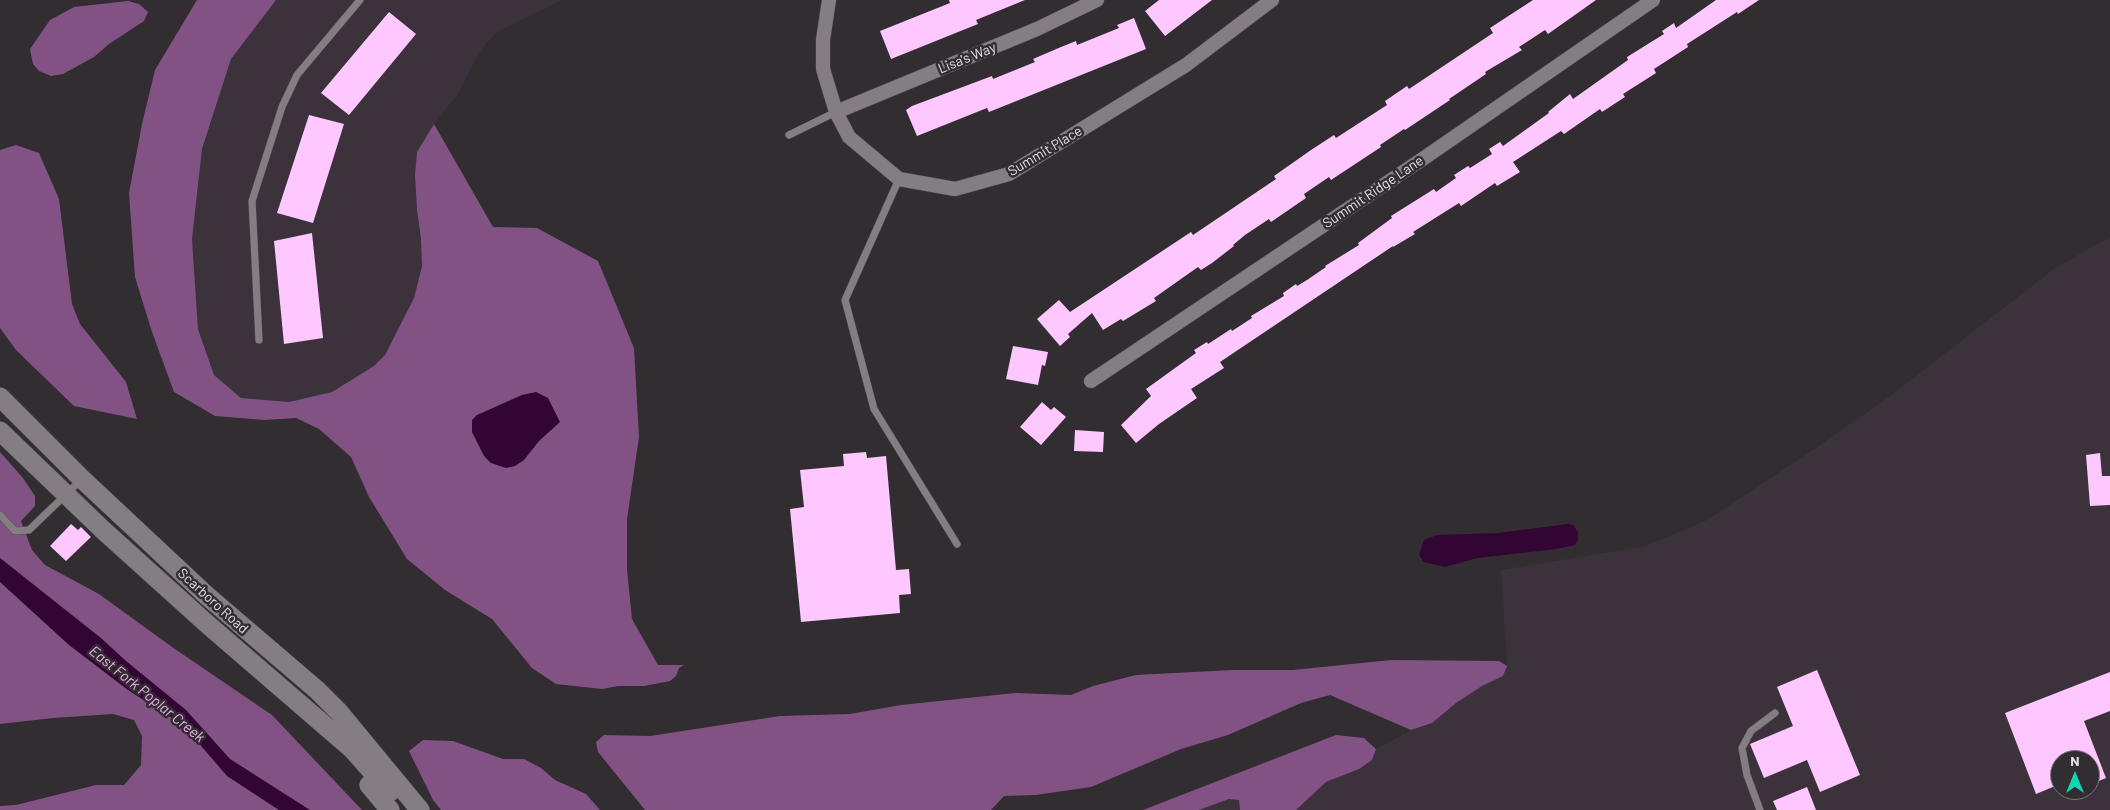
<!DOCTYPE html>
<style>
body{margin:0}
#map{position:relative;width:2110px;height:810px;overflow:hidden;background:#312d31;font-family:Barlow,sans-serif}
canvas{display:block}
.north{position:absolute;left:2050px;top:750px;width:50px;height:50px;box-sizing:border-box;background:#312d31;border:1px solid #787578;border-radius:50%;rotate:0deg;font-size:14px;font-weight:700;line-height:20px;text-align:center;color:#e3e0e3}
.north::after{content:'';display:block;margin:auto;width:18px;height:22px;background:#13d5b4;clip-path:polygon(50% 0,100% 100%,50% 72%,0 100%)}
</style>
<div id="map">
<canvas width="2110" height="810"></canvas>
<div class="north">N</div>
</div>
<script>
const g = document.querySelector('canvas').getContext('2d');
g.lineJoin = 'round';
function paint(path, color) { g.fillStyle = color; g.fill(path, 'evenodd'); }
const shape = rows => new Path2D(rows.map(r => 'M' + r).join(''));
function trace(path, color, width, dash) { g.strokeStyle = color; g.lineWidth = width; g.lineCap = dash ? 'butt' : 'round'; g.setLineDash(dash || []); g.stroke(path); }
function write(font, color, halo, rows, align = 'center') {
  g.font = font + ' Barlow,sans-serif'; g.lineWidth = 5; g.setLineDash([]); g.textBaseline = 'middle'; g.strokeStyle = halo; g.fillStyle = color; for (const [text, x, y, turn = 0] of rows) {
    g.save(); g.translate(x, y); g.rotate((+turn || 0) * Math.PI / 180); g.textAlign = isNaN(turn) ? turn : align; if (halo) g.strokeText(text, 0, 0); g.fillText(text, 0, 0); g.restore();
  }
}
paint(shape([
 [276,0,562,0,497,32,484,46,472,66,458,94,434,124,417,152,415,175,417,210,421,239,422,266,414,298,385,355,375,366,332,392,289,402,241,398,214,375,198,329,192,239,202,149,231,59],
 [2110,237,2110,810,1296,810,1326,782,1359,769,1372,760,1376,749,1411,730,1432,723,1456,703,1482,686,1503,676,1507,666,1501,570,1646,546,1707,520,1817,447,1890,396,2055,268],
 [2060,760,2090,760,2090,790,2060,790],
 [1229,799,1239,800,1240,810,1199,810]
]), '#3b323c');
paint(shape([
 [197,0,276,0,231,59,202,149,192,239,198,329,214,375,241,398,289,402,332,392,374,366,385,355,414,298,422,266,421,239,417,210,415,175,417,152,434,124,493,227,537,228,598,261,634,348,639,437,627,519,627,570,632,619,658,665,684,665,679,668,676,676,670,681,644,686,618,686,602,689,556,684,532,668,492,619,445,590,407,559,369,497,351,457,319,429,296,418,264,420,215,416,174,392,152,332,135,277,129,193,142,124,155,70],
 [128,1,139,4,148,12,144,21,109,44,94,57,63,74,51,76,39,71,33,64,30,49,50,20,74,7],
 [16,145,39,153,59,199,72,304,80,324,126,382,137,419,74,406,16,350,0,328,0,150],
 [0,452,23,478,35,496,35,506,21,521,32,550,45,565,99,594,172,647,272,715,362,810,0,810,0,806,16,805,96,785,124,785,141,765,142,736,134,720,113,714,53,718,0,724],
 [1391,660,1499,661,1507,666,1503,676,1482,686,1456,703,1432,723,1411,730,1330,695,1301,703,1228,735,1181,749,1091,787,1036,795,1004,796,991,810,645,810,598,752,596,742,604,735,650,736,780,716,850,714,901,705,1015,693,1071,695,1093,686,1136,675,1233,670,1293,670],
 [1336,735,1364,738,1376,749,1372,760,1359,769,1326,782,1296,810,1240,810,1239,800,1229,799,1199,810,1143,810],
 [423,740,453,741,503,759,524,759,541,768,555,780,586,794,600,810,441,810,433,800,409,751]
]), '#825284');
paint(shape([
 [536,392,548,398,560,422,539,441,524,460,515,466,506,468,491,463,484,456,472,432,472,420,477,415,522,395],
 [1568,524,1573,525,1578,532,1578,540,1575,545,1557,549,1477,558,1445,567,1424,562,1419,555,1424,540,1437,535,1498,533],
 [0,558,101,638,126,661,186,710,230,759,310,810,279,810,227,776,183,725,128,690,69,645,0,582]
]), '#320534');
paint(shape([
 [949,0,1025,0,976,20,978,24,891,59,880,31,950,3],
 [1159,0,1212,0,1165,36,1145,11],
 [1533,0,1596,0,1548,34,1545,30,1519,47,1522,50,1485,72,1486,74,1449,99,1450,100,1405,130,1404,129,1380,145,1381,147,1331,180,1329,177,1304,194,1306,198,1271,222,1269,219,1245,235,1233,245,1234,246,1212,263,1201,270,1198,267,1154,298,1156,301,1123,321,1121,319,1103,330,1092,313,1068,334,1070,337,1060,346,1037,319,1059,300,1070,312,1191,232,1193,235,1276,179,1274,176,1311,150,1334,135,1336,138,1387,105,1385,101,1407,86,1409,89,1493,33,1490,28],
 [1716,0,1759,0,1738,14,1737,12,1687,44,1688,47,1654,69,1656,73,1623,94,1625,97,1602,112,1600,109,1564,134,1561,131,1513,162,1520,172,1497,186,1495,183,1461,206,1459,203,1413,232,1415,234,1393,247,1393,246,1220,362,1224,368,1191,389,1197,398,1159,424,1136,443,1121,425,1151,396,1146,389,1196,353,1194,350,1207,342,1208,344,1231,329,1232,331,1252,318,1251,316,1284,296,1283,293,1296,284,1297,286,1307,280,1326,267,1325,266,1359,245,1358,243,1392,218,1391,216,1434,189,1436,192,1456,178,1454,175,1468,166,1470,168,1492,154,1489,149,1500,142,1503,146,1549,113,1548,112,1570,94,1573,99,1628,60,1627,57,1664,34,1662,31,1674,23,1676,28],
 [389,12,416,34,349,115,321,93],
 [1134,18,1146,49,989,112,987,108,917,136,906,110,912,106,992,76,993,79,1035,62,1033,59,1061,47,1076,41,1077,45,1119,28,1117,25],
 [309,115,344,124,313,223,277,213],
 [312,233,323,338,284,344,274,241],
 [1013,346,1048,352,1045,366,1042,365,1038,385,1006,379],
 [1042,402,1051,410,1054,407,1066,417,1041,445,1020,427],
 [1075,430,1104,432,1103,452,1074,451],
 [866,452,867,458,886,456,896,570,909,569,911,594,899,595,900,613,801,622,790,509,804,507,800,470,844,466,843,454],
 [2100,453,2102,476,2110,476,2110,505,2090,506,2086,455],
 [71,524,78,530,81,527,91,537,66,561,50,546],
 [1817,670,1860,775,1820,792,1807,760,1764,778,1750,744,1793,726,1777,687],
 [2110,672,2110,711,2084,721,2106,778,2094,783,2090,774,2090,760,2060,760,2060,784,2036,794,2005,713],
 [1807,787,1816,810,1777,810,1773,801]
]), '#fec7ff');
const lane = shape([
 [789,135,836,112],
 [899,179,845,300,874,409,957,544],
 [259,340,252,201,282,107,297,75,360,0],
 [0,515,15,531,29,530,81,480],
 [1760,810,1747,775,1742,748,1751,731,1775,713]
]);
const street = shape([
 [829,0,823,40,823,69,836,112,849,137,899,179,955,189,1009,174,1186,65,1272,0],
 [836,112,1037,29,1097,0],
 [1091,381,1427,156,1653,0]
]);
const secondary = shape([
 [0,397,82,479,206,595,317,690,339,712,420,810],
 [0,431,103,530,206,623,352,749,390,792],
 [369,785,390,810]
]);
trace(lane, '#4e4a4e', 8);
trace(street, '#4e4a4e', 15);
trace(secondary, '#4e4a4e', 20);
trace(lane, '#847e84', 7);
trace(street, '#847e84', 14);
trace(secondary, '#847e84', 19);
write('14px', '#e3e0e3', '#312d31', [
 ["Lisa's Way",967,58,-22],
 ["Summit Place",1045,151,-31],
 ["Summit Ridge Lane",1373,192,-34],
 ["Scarboro Road",213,601,42]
]);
write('italic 15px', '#f0a9f2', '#312d31', [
 ["East Fork Poplar Creek",147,694,39]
]);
</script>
